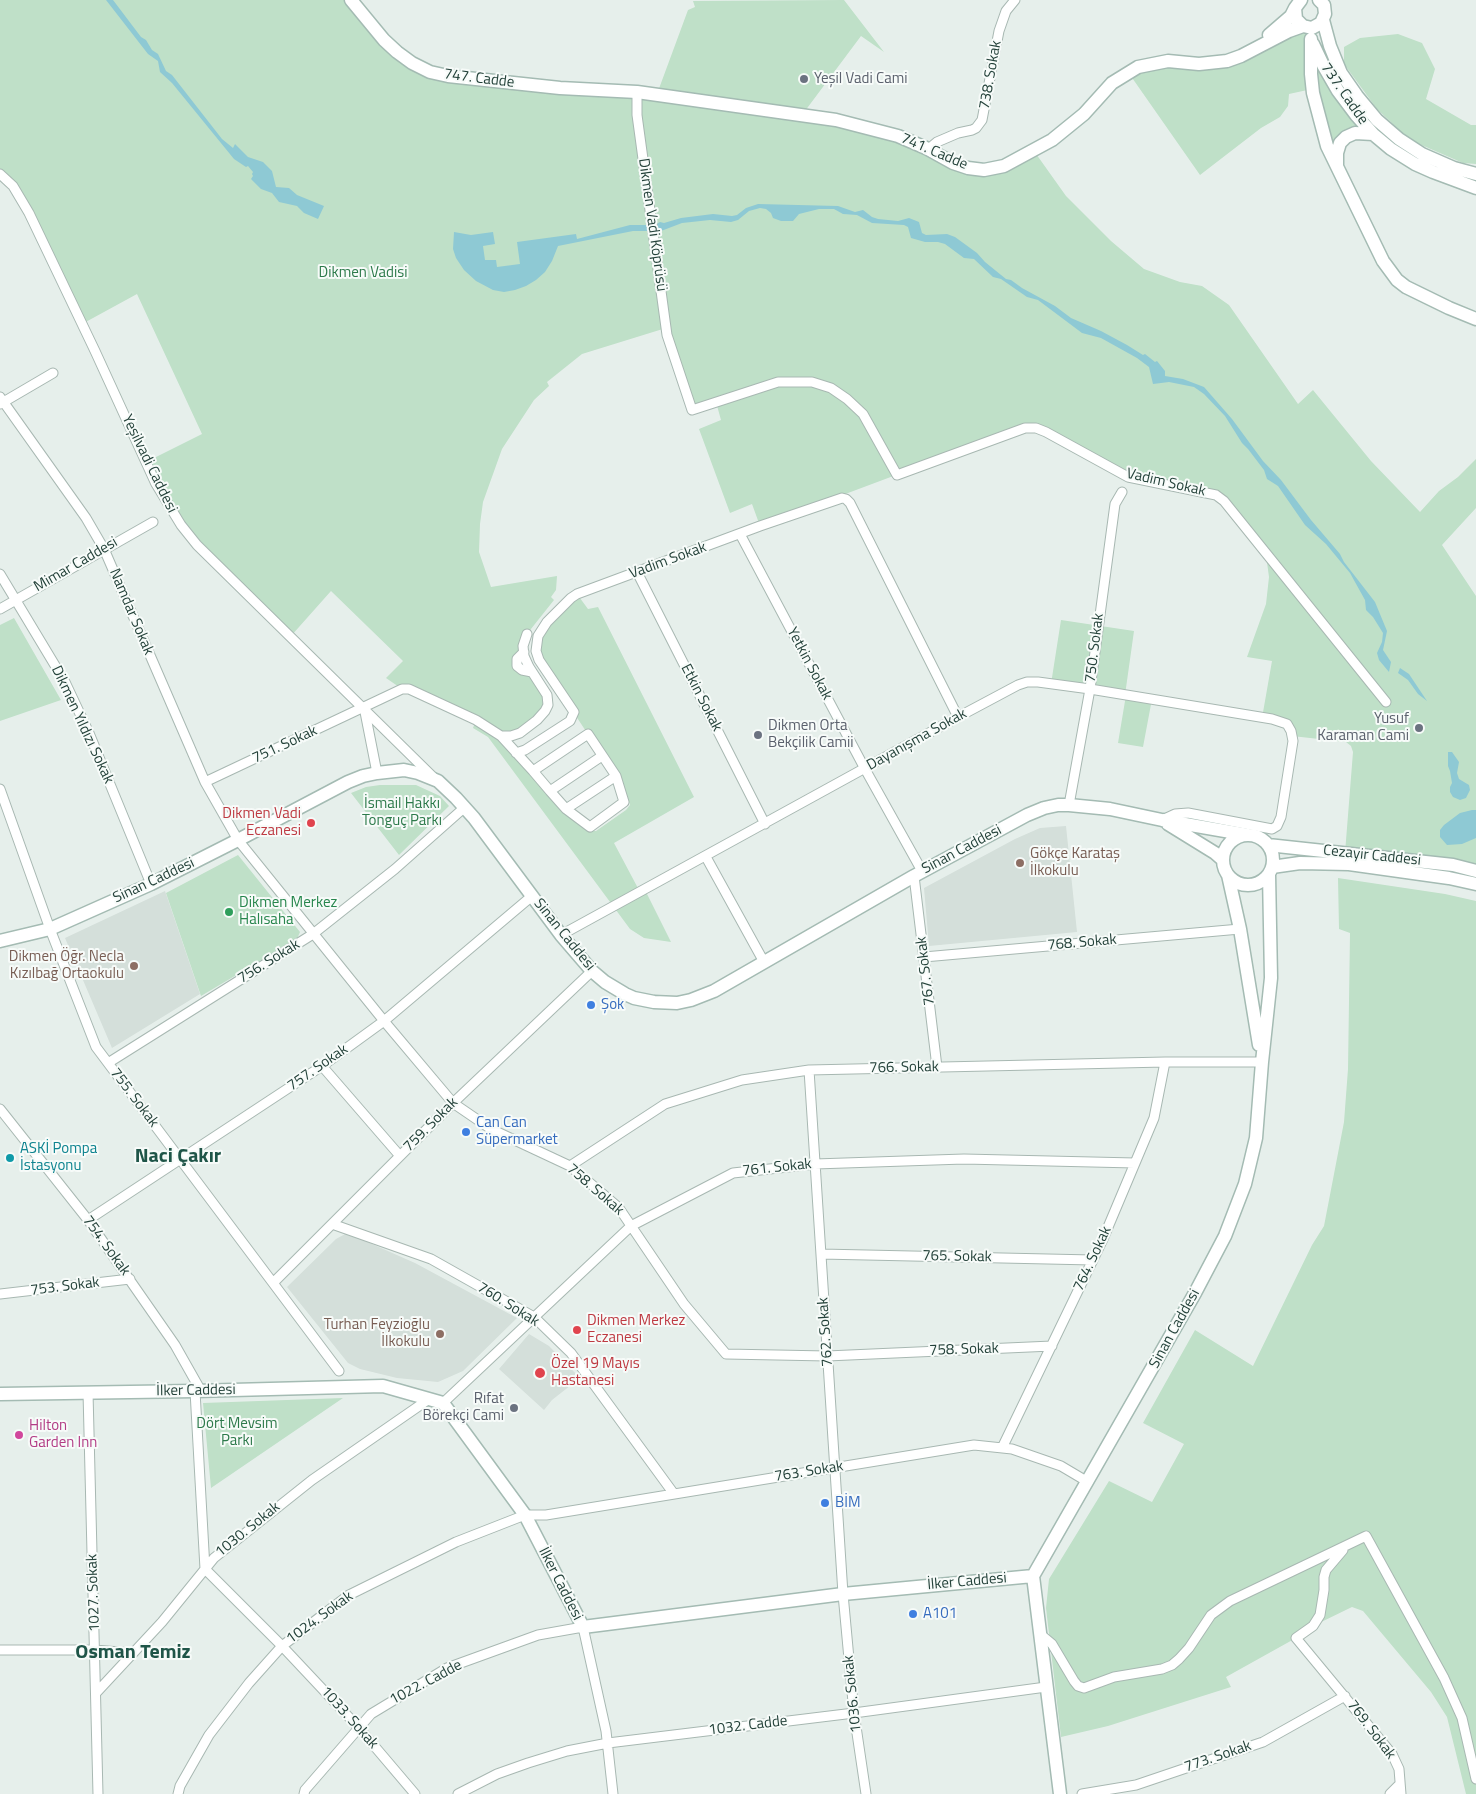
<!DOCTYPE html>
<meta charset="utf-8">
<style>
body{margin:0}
canvas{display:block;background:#e6efeb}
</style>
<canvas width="1476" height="1794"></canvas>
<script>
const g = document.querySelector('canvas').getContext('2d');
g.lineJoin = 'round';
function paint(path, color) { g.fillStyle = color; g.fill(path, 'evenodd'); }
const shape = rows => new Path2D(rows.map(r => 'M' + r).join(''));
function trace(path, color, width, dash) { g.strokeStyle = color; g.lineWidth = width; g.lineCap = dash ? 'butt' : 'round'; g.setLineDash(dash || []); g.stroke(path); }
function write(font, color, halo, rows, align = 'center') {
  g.font = font + ' "Titillium Web",sans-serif'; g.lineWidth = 4; g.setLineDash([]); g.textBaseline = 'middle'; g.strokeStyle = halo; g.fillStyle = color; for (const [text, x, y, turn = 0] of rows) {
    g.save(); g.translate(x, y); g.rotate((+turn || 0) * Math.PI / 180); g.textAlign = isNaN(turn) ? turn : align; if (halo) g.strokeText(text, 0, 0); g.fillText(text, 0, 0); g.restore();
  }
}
paint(shape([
 [1066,826,1077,932,929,946,924,888,1015,839,1040,828],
 [165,891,200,994,112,1048,65,938],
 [347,1233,415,1263,517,1318,463,1371,438,1382,397,1378,360,1369,348,1363,287,1287,336,1239],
 [529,1334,549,1346,580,1378,552,1400,544,1410,499,1369]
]), '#d4dfda');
paint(shape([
 [0,0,351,0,384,40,430,72,657,94,688,10,695,7,693,1,844,0,884,52,861,36,802,115,836,120,976,169,1034,151,1066,196,1111,241,1144,269,1180,282,1202,286,1229,305,1298,404,1313,390,1371,461,1420,512,1439,491,1458,477,1476,459,1476,508,1442,545,1476,596,1476,871,1345,853,1353,752,1351,746,1346,742,1292,736,1287,724,1262,718,1272,661,1247,657,1266,604,1269,577,1266,555,1224,501,1146,482,1036,428,904,472,760,526,752,504,730,513,699,429,721,420,716,402,692,410,666,328,582,354,547,382,549,386,534,400,502,449,483,502,480,524,479,552,491,587,557,576,556,590,551,597,554,600,527,634,523,646,548,705,520,733,501,737,587,831,596,831,626,810,630,805,626,792,539,660,538,636,577,594,588,609,598,607,694,797,614,843,640,892,645,890,671,942,644,938,630,929,488,737,473,728,476,720,402,689,386,678,403,661,331,591,291,636,197,545,146,462,202,434,137,294,82,324,29,213,0,174],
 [1307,27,1366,127,1346,137,1337,168,1312,89,1289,94,1288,106,1280,117,1261,128,1200,175,1128,72,1138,67,1199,64],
 [1398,34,1422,43,1435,69,1426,99,1471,125,1476,125,1476,164,1463,163,1410,140,1377,109,1344,64,1344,47,1360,38],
 [14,618,61,700,0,721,0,625],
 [1061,620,1134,631,1125,695,1051,684],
 [1126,695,1152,699,1143,747,1118,743],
 [380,785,416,785,440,796,449,806,399,855,351,793,366,787],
 [238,855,300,932,297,939,201,996,166,893],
 [1338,878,1445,894,1476,901,1476,1794,1466,1794,1447,1717,1431,1692,1363,1611,1352,1607,1313,1626,1296,1638,1226,1677,1231,1687,1108,1726,1061,1737,1046,1608,1049,1579,1109,1481,1152,1502,1184,1444,1143,1423,1195,1330,1253,1366,1312,1245,1324,1226,1344,1122,1348,1069,1350,933,1339,929],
 [343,1398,211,1488,203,1403]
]), '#bfe0c8');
paint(shape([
 [106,0,113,0,141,37,146,40,152,50,158,54,166,71,172,75,222,139,233,148,235,144,248,157,263,162,272,171,276,187,289,188,297,195,324,206,318,219,304,213,297,206,279,202,272,193,261,189,251,179,253,176,252,174,253,172,248,166,246,167,234,159,172,83,160,72,158,61,148,54],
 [758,204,838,206,855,212,863,210,872,217,878,219,898,221,909,218,919,222,922,233,926,235,947,234,955,237,977,253,985,262,1006,279,1011,280,1022,288,1055,306,1071,318,1101,331,1127,345,1143,355,1145,354,1155,362,1157,361,1165,371,1165,376,1183,379,1204,387,1232,419,1263,461,1281,480,1311,520,1340,554,1344,562,1375,602,1387,631,1383,650,1391,662,1389,672,1379,660,1377,653,1382,642,1383,633,1373,617,1366,610,1365,600,1350,573,1326,544,1305,525,1278,486,1267,479,1264,470,1248,449,1242,443,1225,416,1204,394,1194,387,1169,382,1153,384,1149,367,1137,358,1101,338,1082,333,1038,300,1027,297,1001,279,993,277,974,259,964,258,945,244,938,242,925,242,911,238,908,227,904,225,872,223,857,215,843,214,834,209,819,209,799,214,793,221,781,221,773,218,771,213,766,209,760,208,749,211,738,220,731,222,710,220,682,223,661,231,633,231,558,246,552,261,545,272,536,280,526,286,515,290,504,292,493,290,476,281,464,270,456,258,453,249,454,232,471,235,493,232,495,244,483,246,485,260,496,260,497,267,520,264,517,242,576,234,577,239,630,225,655,225,660,222,664,223,681,218,713,214,732,216,737,215,746,208],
 [1400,668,1409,674,1427,701,1418,694,1408,680,1398,673],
 [1448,752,1452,752,1459,762,1457,773,1459,779,1469,785,1470,790,1466,798,1460,800,1453,797,1450,792,1450,787,1452,783,1450,771,1448,766],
 [1472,810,1476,810,1476,838,1462,844,1447,845,1440,837,1440,830,1444,825,1460,813]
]), '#8ec9d4');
const street = shape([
 [637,92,637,115,667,335,692,410,778,382,812,382,831,388,847,399,863,414,897,475,1025,428,1036,428,1046,432,1128,477,1216,495,1224,501,1386,702],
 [931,152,931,147,937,142,958,133,972,130,976,128,982,120,999,31,1006,11,1015,0],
 [0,174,13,186,29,213,95,351,156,484,181,525,197,545,434,778],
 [0,397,86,518,104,549,205,782,238,840,384,1021,453,1103,491,1129,570,1166,619,1208,684,1304,726,1354,827,1356,1052,1346],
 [0,404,53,373],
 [740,534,865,769,922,871],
 [637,572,765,824],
 [0,574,65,682,89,733,151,884],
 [0,609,153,522],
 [524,652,517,659,517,666,522,670,532,672],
 [364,707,377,773],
 [501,736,511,736,520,733,537,720,545,711,548,705,547,695,529,667,524,656,523,646,527,634],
 [516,753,525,750,570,721,574,712,539,660,536,651,538,636,547,622,571,598,577,594,760,526,842,498,846,499,850,503,958,717],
 [205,782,402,689,409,689,476,720,501,736,533,771,550,791,566,809,590,827,624,802,616,776,588,734,533,771],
 [0,789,50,929,96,1047,339,1371],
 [550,791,602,756],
 [1069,805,1090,689,1115,504,1122,492],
 [566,809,616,776],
 [706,857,764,962],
 [914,876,937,1067],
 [561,935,958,717,1018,685,1027,682,1038,682,1090,689,1272,719,1287,724,1291,731,1293,741,1281,817,1277,826,1272,829,1188,813,1175,814,1162,820],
 [924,957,1240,929],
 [108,1063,313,934,395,869,465,807],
 [322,1066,400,1156],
 [809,1070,843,1594,854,1713,866,1794],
 [0,1109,88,1220,175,1345,201,1391],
 [570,1166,665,1104,742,1080,809,1070,1165,1062,1262,1062],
 [88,1220,322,1066,384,1021,532,896],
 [332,1224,431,1259,534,1317,571,1353,674,1494],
 [821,1254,1093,1260],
 [273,1283,453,1103,592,971],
 [0,1294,130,1279],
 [195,1391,205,1569,281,1645,359,1728,415,1794],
 [88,1392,98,1794],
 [443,1403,631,1226,733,1173,815,1164,964,1159,1135,1163],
 [1002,1448,1103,1239,1154,1118,1165,1062],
 [1343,1550,1326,1570,1324,1577,1324,1590,1320,1615,1313,1626,1296,1638,1392,1754,1399,1769,1401,1794],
 [1040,1634,1052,1644,1074,1681,1078,1686,1084,1688,1114,1677,1162,1669,1172,1665,1179,1659,1189,1648,1211,1615,1230,1601,1366,1536,1444,1678,1462,1718,1476,1779],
 [0,1650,95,1650,132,1653],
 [96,1693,162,1622,214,1558,312,1480,429,1399],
 [178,1794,180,1786,209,1735,249,1683,282,1646,349,1595,456,1542,525,1515,546,1515,974,1445,1012,1449,1061,1466,1088,1482],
 [304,1794,305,1790,371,1714,447,1668,538,1635,583,1627,606,1731,613,1794],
 [458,1794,497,1774,528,1763,567,1751,608,1743,854,1713,1046,1687],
 [1082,1794,1136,1785,1263,1742,1345,1696],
 [1390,1794,1399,1785]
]);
const secondary = shape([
 [351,0,384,40,397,52,412,63,430,72,448,76,560,88,637,92,836,120,898,136,926,148,953,163,968,168,984,170,1004,166,1052,140,1084,114,1112,83,1138,67,1168,61,1199,64,1227,61,1241,56,1289,31,1303,26],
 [1301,0,1295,8,1296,19,1303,26,1312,28,1321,23,1325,14,1324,5,1319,0],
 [1323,20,1330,46,1341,73,1357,96,1377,120,1399,139,1422,154,1454,168,1476,174],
 [1269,35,1291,16,1295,8],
 [1311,39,1311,74,1313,93,1327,146,1383,261,1397,280,1406,287,1449,308,1476,319],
 [1313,44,1323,65,1338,91,1356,115,1373,134,1391,149,1415,164,1433,172,1476,188],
 [1337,166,1337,153,1340,143,1346,137,1355,133,1373,134],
 [1168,824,1215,853,1223,860],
 '1223 860a25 25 0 1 1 50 0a25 25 0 1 1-50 0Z',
 [1268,845,1453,865,1476,871],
 [1272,867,1300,863,1349,864,1449,878,1476,884],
 [1228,875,1240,929,1259,1045],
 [0,941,50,929,151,884,238,840,348,782,363,776,377,773,404,770,418,773,438,781,456,798,474,818,561,935,592,971,605,982,625,994,634,998,654,1002,677,1003,691,1000,714,991,914,876,1027,815,1044,808,1058,805,1069,805,1110,809,1162,820,1248,835],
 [0,1394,195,1391,383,1386,443,1403,525,1515,583,1627,843,1594,1033,1576],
 [1033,1576,1195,1293,1225,1236,1245,1184,1256,1138,1262,1062,1271,978,1269,874],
 [1033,1576,1060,1794]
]);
trace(street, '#a8b8b2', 11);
trace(secondary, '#a4bbb3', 15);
trace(street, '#fff', 9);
trace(secondary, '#fff', 12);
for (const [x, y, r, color] of [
 [804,79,5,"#6b7280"],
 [1419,728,5,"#6b7280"],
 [758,735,5,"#6b7280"],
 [311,823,5,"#e0444e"],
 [1020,863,5,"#8d6e63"],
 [229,912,5,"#2e9e5b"],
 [134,966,5,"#8d6e63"],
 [591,1005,5,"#3f7fe0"],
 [466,1132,5,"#3f7fe0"],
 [10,1158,5,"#0f9aa8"],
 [577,1330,5,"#e0444e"],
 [440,1334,5,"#8d6e63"],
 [540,1373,6,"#e0444e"],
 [514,1408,5,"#6b7280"],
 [19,1435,5,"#d1479c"],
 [825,1503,5,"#3f7fe0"],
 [913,1614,5,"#3f7fe0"]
]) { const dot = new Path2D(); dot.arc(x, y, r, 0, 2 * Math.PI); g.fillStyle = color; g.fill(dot); trace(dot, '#f7fbf9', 2); }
write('15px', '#24423a', '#f7fbf9', [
 ["738. Sokak",991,75,-80],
 ["747. Cadde",479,79,7],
 ["737. Cadde",1344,94,55],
 ["741. Cadde",934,152,23],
 ["Dikmen Vadi Köprüsü",652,225,82],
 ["Yeşilvadi Caddesi",149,464,64],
 ["Vadim Sokak",1166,483,13],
 ["Vadim Sokak",668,561,-20],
 ["Mimar Caddesi",76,565,-30],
 ["Namdar Sokak",131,612,67],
 ["750. Sokak",1095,648,-83],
 ["Yetkin Sokak",809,664,62],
 ["Etkin Sokak",701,698,63],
 ["Dikmen Yıldızı Sokak",82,725,65],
 ["Dayanışma Sokak",917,740,-29],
 ["751. Sokak",285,745,-25],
 ["Sinan Caddesi",962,850,-28],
 ["Cezayir Caddesi",1372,856,6],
 ["Sinan Caddesi",154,881,-25],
 ["Sinan Caddesi",564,935,51],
 ["768. Sokak",1082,943,-5],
 ["756. Sokak",269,962,-32],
 ["767. Sokak",926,971,-97],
 ["757. Sokak",318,1068,-35],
 ["766. Sokak",904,1068,-1],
 ["755. Sokak",134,1098,53],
 ["759. Sokak",431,1125,-45],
 ["761. Sokak",777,1168,-6],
 ["758. Sokak",595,1190,41],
 ["754. Sokak",106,1246,54],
 ["765. Sokak",957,1257,1],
 ["764. Sokak",1093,1259,-65],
 ["753. Sokak",65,1287,-7],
 ["760. Sokak",508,1305,32],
 ["Sinan Caddesi",1175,1329,-61],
 ["762. Sokak",826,1332,-94],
 ["758. Sokak",964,1350,-2],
 ["İlker Caddesi",196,1391,-1],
 ["763. Sokak",809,1472,-9],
 ["1030. Sokak",248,1530,-39],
 ["İlker Caddesi",967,1582,-5],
 ["İlker Caddesi",560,1584,63],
 ["1027. Sokak",94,1593,-92],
 ["1024. Sokak",320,1618,-36],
 ["1022. Cadde",426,1683,-28],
 ["1036. Sokak",853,1694,-96],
 ["1033. Sokak",349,1718,48],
 ["1032. Cadde",748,1726,-7],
 ["769. Sokak",1371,1730,53],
 ["773. Sokak",1218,1757,-19]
]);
write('15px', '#5b616d', '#f7fbf9', [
 ["Yeşil Vadi Cami",814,79],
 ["Yusuf",1409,719,"right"],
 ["Karaman Cami",1409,736,"right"],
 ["Dikmen Orta",768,726],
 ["Bekçilik Camii",768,743],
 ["Rıfat",504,1399,"right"],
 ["Börekçi Cami",504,1416,"right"]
], 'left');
write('15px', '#2d7a4b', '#f7fbf9', [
 ["Dikmen Vadisi",363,273],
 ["İsmail Hakkı",402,804],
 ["Tonguç Parkı",402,821],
 ["Dört Mevsim",237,1424],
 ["Parkı",237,1441]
]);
write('15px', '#be3a42', '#f7fbf9', [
 ["Dikmen Vadi",301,814,"right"],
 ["Eczanesi",301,831,"right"],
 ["Dikmen Merkez",587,1321],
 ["Eczanesi",587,1338],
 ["Özel 19 Mayıs",551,1364],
 ["Hastanesi",551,1381]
], 'left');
write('15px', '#785e54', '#f7fbf9', [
 ["Gökçe Karataş",1030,854,"left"],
 ["İlkokulu",1030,871,"left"],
 ["Dikmen Öğr. Necla",124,957],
 ["Kızılbağ Ortaokulu",124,974],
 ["Turhan Feyzioğlu",430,1325],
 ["İlkokulu",430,1342]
], 'right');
write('15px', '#27864d', '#f7fbf9', [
 ["Dikmen Merkez",239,903],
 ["Halısaha",239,920]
], 'left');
write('15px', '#366cbe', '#f7fbf9', [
 ["Şok",601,1005],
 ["Can Can",476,1123],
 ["Süpermarket",476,1140],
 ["BİM",835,1503],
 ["A101",923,1614]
], 'left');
write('15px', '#0d838f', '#f7fbf9', [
 ["ASKİ Pompa",20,1149],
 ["İstasyonu",20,1166]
], 'left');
write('15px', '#b23c85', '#f7fbf9', [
 ["Hilton",29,1426],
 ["Garden Inn",29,1443]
], 'left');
write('bold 20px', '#1f5548', '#f7fbf9', [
 ["Naci Çakır",178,1157],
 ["Osman Temiz",133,1653]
]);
</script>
